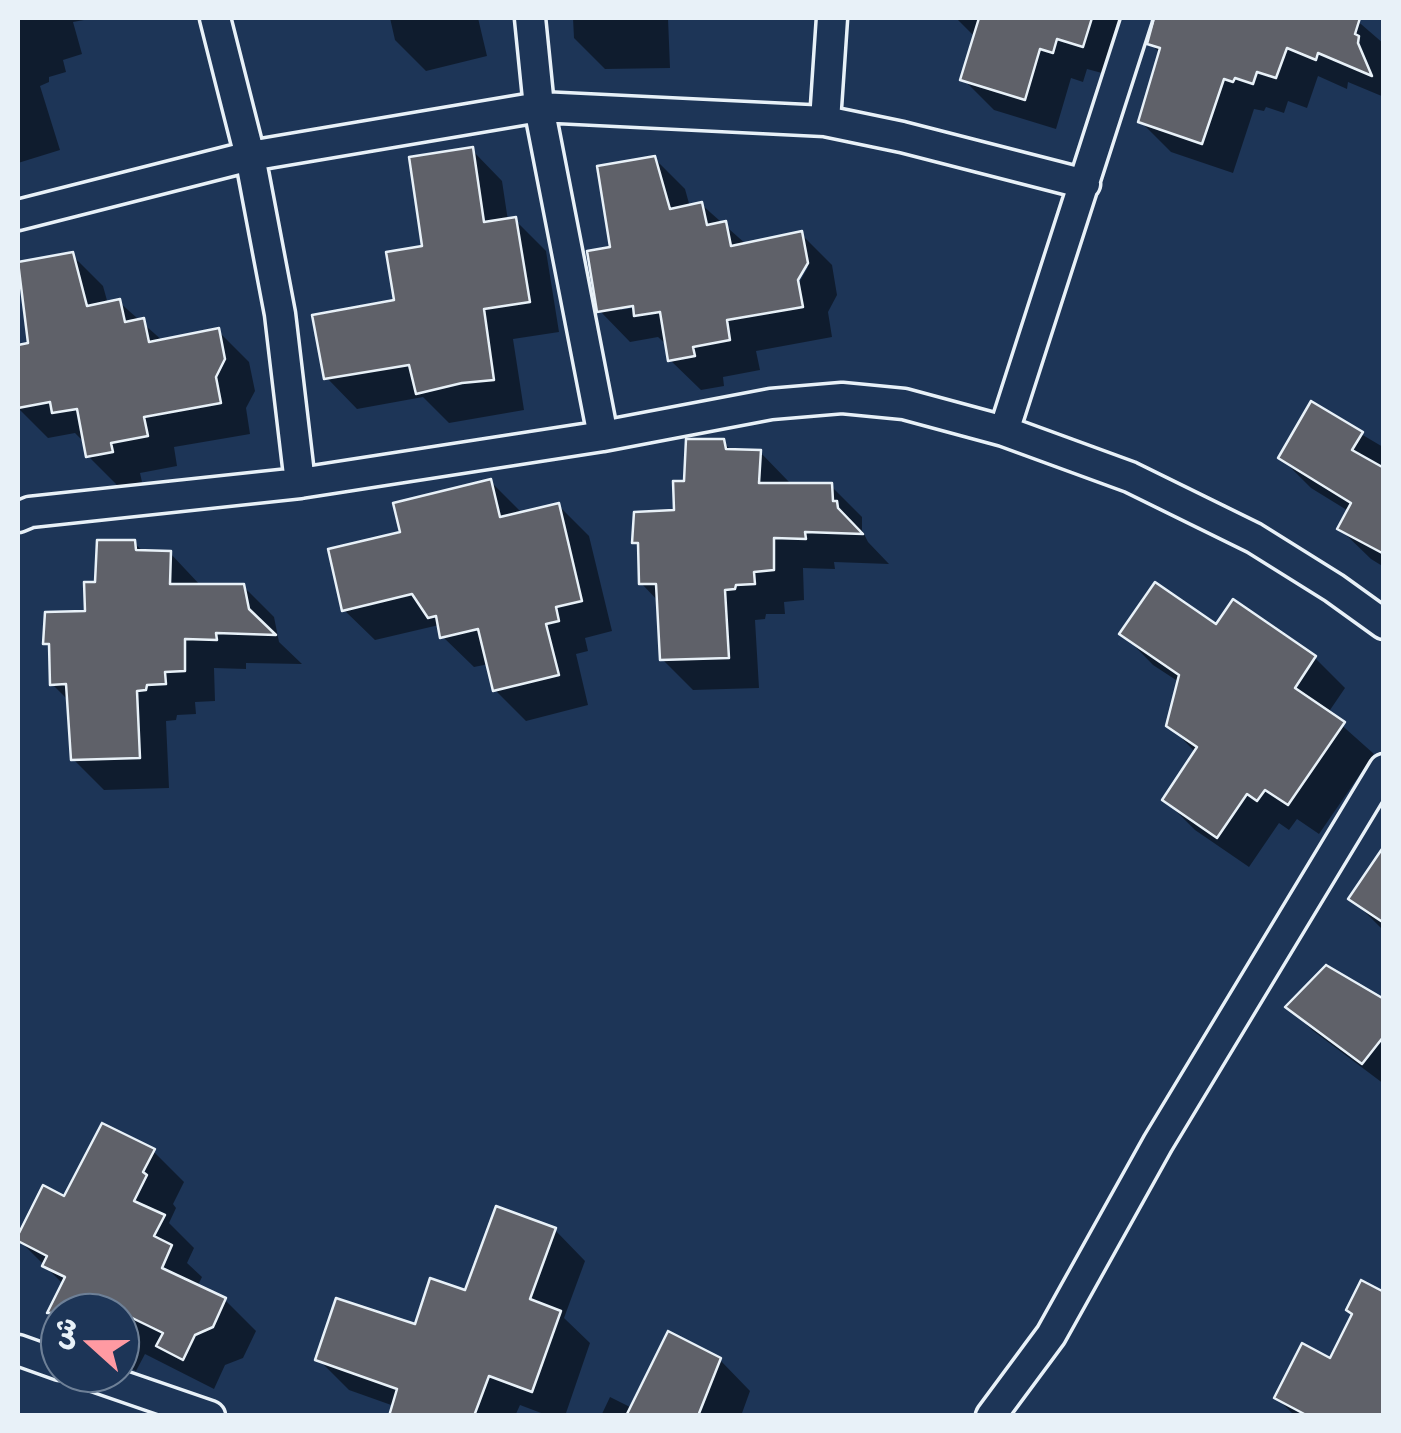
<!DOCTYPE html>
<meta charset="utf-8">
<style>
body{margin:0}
#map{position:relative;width:1401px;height:1433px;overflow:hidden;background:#1d3557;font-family:Sriracha,"Playpen Sans Arabic",sans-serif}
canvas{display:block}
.frame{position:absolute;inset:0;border:20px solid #e8f1f8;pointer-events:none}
.north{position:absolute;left:40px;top:1293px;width:100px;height:100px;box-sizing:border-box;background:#1d3557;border:2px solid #6e8097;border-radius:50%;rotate:291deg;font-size:28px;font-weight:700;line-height:40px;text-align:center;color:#e8f1f8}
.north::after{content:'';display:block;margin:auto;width:35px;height:45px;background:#ff9aa2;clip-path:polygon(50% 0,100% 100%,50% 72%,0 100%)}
</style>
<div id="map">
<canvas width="1401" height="1433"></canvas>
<div class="frame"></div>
<div class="north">ش</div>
</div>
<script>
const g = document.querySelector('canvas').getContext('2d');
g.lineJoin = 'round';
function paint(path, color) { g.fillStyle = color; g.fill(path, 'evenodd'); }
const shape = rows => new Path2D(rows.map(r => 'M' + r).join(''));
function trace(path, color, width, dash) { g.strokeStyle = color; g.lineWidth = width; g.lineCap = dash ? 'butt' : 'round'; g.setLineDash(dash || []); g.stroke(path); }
paint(shape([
 [18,18,95,18,73,22,82,54,63,60,66,72,49,77,49,82,40,86,60,150,18,163],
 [390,18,478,18,487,56,426,71,395,40],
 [573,18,668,18,670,68,605,69,574,38],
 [956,18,1132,18,1113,76,1087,69,1083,82,1071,78,1056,129,994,110,963,79,976,38],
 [1157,18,1354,18,1384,44,1384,97,1348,82,1347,89,1318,76,1307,108,1288,101,1284,113,1266,107,1264,111,1254,109,1233,173,1171,152,1140,121,1161,54,1150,43],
 [472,150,502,181,508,221,515,220,546,251,559,332,513,339,524,410,449,423,423,397,357,409,327,378,397,302],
 [654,158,685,189,690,207,702,205,747,245,801,234,832,265,837,295,828,312,832,337,756,351,760,370,723,377,724,386,701,390,670,360,668,346,658,337,630,342,600,311,613,249],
 [802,267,808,267,794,292,790,290],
 [621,305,645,306,621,310],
 [72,255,103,286,108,304,119,302,164,342,218,331,249,362,255,391,246,408,250,434,174,447,177,466,140,473,142,482,119,487,88,456,86,444,75,433,48,438,18,408,18,348,31,345,18,264],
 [1312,405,1383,447,1384,567,1371,559,1340,529,1350,512,1311,488,1281,458],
 [723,442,733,452,760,452,790,483,831,486,862,517,862,530,868,542,889,564,834,562,835,569,803,568,804,600,784,602,785,614,766,614,765,619,755,620,759,688,693,690,662,659,659,602,641,583,641,548,635,542,677,513,686,484],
 [491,482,523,514,559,506,589,536,612,631,585,638,588,651,576,654,588,705,526,721,495,690,489,664,474,667,443,637,439,625,375,640,344,610,403,534],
 [134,543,144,552,170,553,201,586,243,586,274,617,279,642,302,664,246,663,246,669,214,668,215,701,195,702,196,714,177,715,176,720,166,721,169,788,104,790,73,759,70,702,52,684,52,649,46,643,87,614,98,584],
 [1216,627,1315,658,1345,688,1328,713,1374,754,1319,834,1297,819,1289,830,1279,823,1249,867,1195,830,1165,800,1196,753,1169,725,1179,682,1153,665,1123,634],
 [1384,851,1384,931,1352,899],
 [1384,1002,1384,1084,1312,1030,1289,1007],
 [153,1151,184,1182,173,1204,176,1208,169,1223,194,1248,187,1263,202,1277,197,1287,225,1300,256,1331,243,1358,225,1365,214,1389,145,1354,136,1371,120,1363,120,1313,60,1313,60,1336,46,1321,64,1285,18,1239,65,1199],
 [555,1230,585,1261,564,1318,590,1343,565,1416,549,1416,520,1405,515,1416,391,1416,394,1406,349,1390,318,1359,417,1327],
 [720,1360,750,1391,741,1416,601,1416,610,1397,632,1408],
 [1331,1361,1384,1416,1295,1416,1277,1398]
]), '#0007');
const building = shape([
 [979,18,1092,18,1083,47,1057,39,1053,53,1040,49,1025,100,960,80,979,18],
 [1154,18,1360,18,1355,34,1359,36,1358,43,1372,76,1318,53,1316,60,1287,48,1276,78,1257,72,1253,84,1235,78,1233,82,1224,79,1202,144,1138,122,1160,48,1147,44,1154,18],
 [473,147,484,222,516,217,530,302,484,309,494,380,462,383,416,394,409,365,324,379,312,315,394,300,386,252,422,246,409,157,473,147],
 [655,156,670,209,702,202,707,225,726,221,731,246,802,231,808,263,798,280,803,307,727,320,730,340,693,347,695,356,668,361,660,312,634,316,633,306,597,312,587,251,610,247,597,166,655,156],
 [73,252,87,306,120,299,125,322,144,318,149,342,219,328,225,359,216,377,221,403,144,417,148,436,111,443,113,452,86,457,77,409,52,413,50,402,18,408,18,345,28,343,18,262,73,252],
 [1311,401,1363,432,1352,450,1384,468,1384,554,1337,529,1351,503,1278,458,1311,401],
 [686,439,724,439,726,449,761,450,759,483,832,483,833,501,837,501,838,508,863,534,805,532,806,539,774,538,774,570,754,572,755,584,736,585,735,589,725,590,729,658,660,660,656,584,639,584,638,543,632,543,634,512,674,510,673,481,684,481,686,439],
 [491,479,500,517,559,503,582,601,556,607,559,621,546,624,559,675,493,691,478,629,440,638,436,616,428,618,412,594,342,611,328,549,400,532,393,503,491,479],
 [97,540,135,540,136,550,171,551,170,584,244,584,249,609,276,635,216,633,217,640,185,639,185,671,165,672,166,684,147,685,146,690,137,691,140,758,71,760,66,684,50,685,49,644,43,644,45,612,85,611,84,582,95,582,97,540],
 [1155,582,1216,624,1233,599,1316,656,1295,688,1345,722,1288,805,1265,790,1257,801,1247,794,1217,838,1162,800,1197,747,1166,726,1179,675,1119,634,1155,582],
 [1384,846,1384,923,1348,899,1384,846],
 [1326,965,1384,999,1384,1036,1362,1064,1285,1007,1326,965],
 [102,1123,155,1149,143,1172,147,1175,134,1201,165,1215,154,1236,172,1245,162,1268,226,1298,213,1327,195,1335,183,1360,156,1346,163,1333,122,1313,47,1313,65,1277,42,1266,47,1256,18,1241,18,1235,43,1185,64,1196,102,1123],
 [496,1206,556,1228,530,1299,561,1311,532,1392,489,1376,474,1416,389,1416,397,1389,315,1360,336,1298,415,1324,430,1278,465,1290,496,1206],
 [1361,1280,1384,1292,1384,1416,1308,1416,1274,1398,1302,1343,1330,1358,1352,1314,1346,1310,1361,1280],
 [668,1331,721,1358,698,1416,626,1416,668,1331]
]);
paint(building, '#5f6169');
trace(building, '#e8f1f8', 2.5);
const minor = shape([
 [215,18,250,156,280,314,300,483],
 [530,18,539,107,603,436],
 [825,121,832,18],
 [18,215,250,156,539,107,825,121,902,137,1085,184],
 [1004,431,1137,18],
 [18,517,30,512,300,483,603,436,771,404,842,398,904,404,1004,431,1130,477,1254,538,1334,588,1384,624],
 [18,1350,60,1365],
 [85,1373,210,1416],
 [991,1416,1051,1335,1158,1143,1384,769]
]);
trace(minor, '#e8f1f8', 35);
trace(minor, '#1d3557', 28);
</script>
